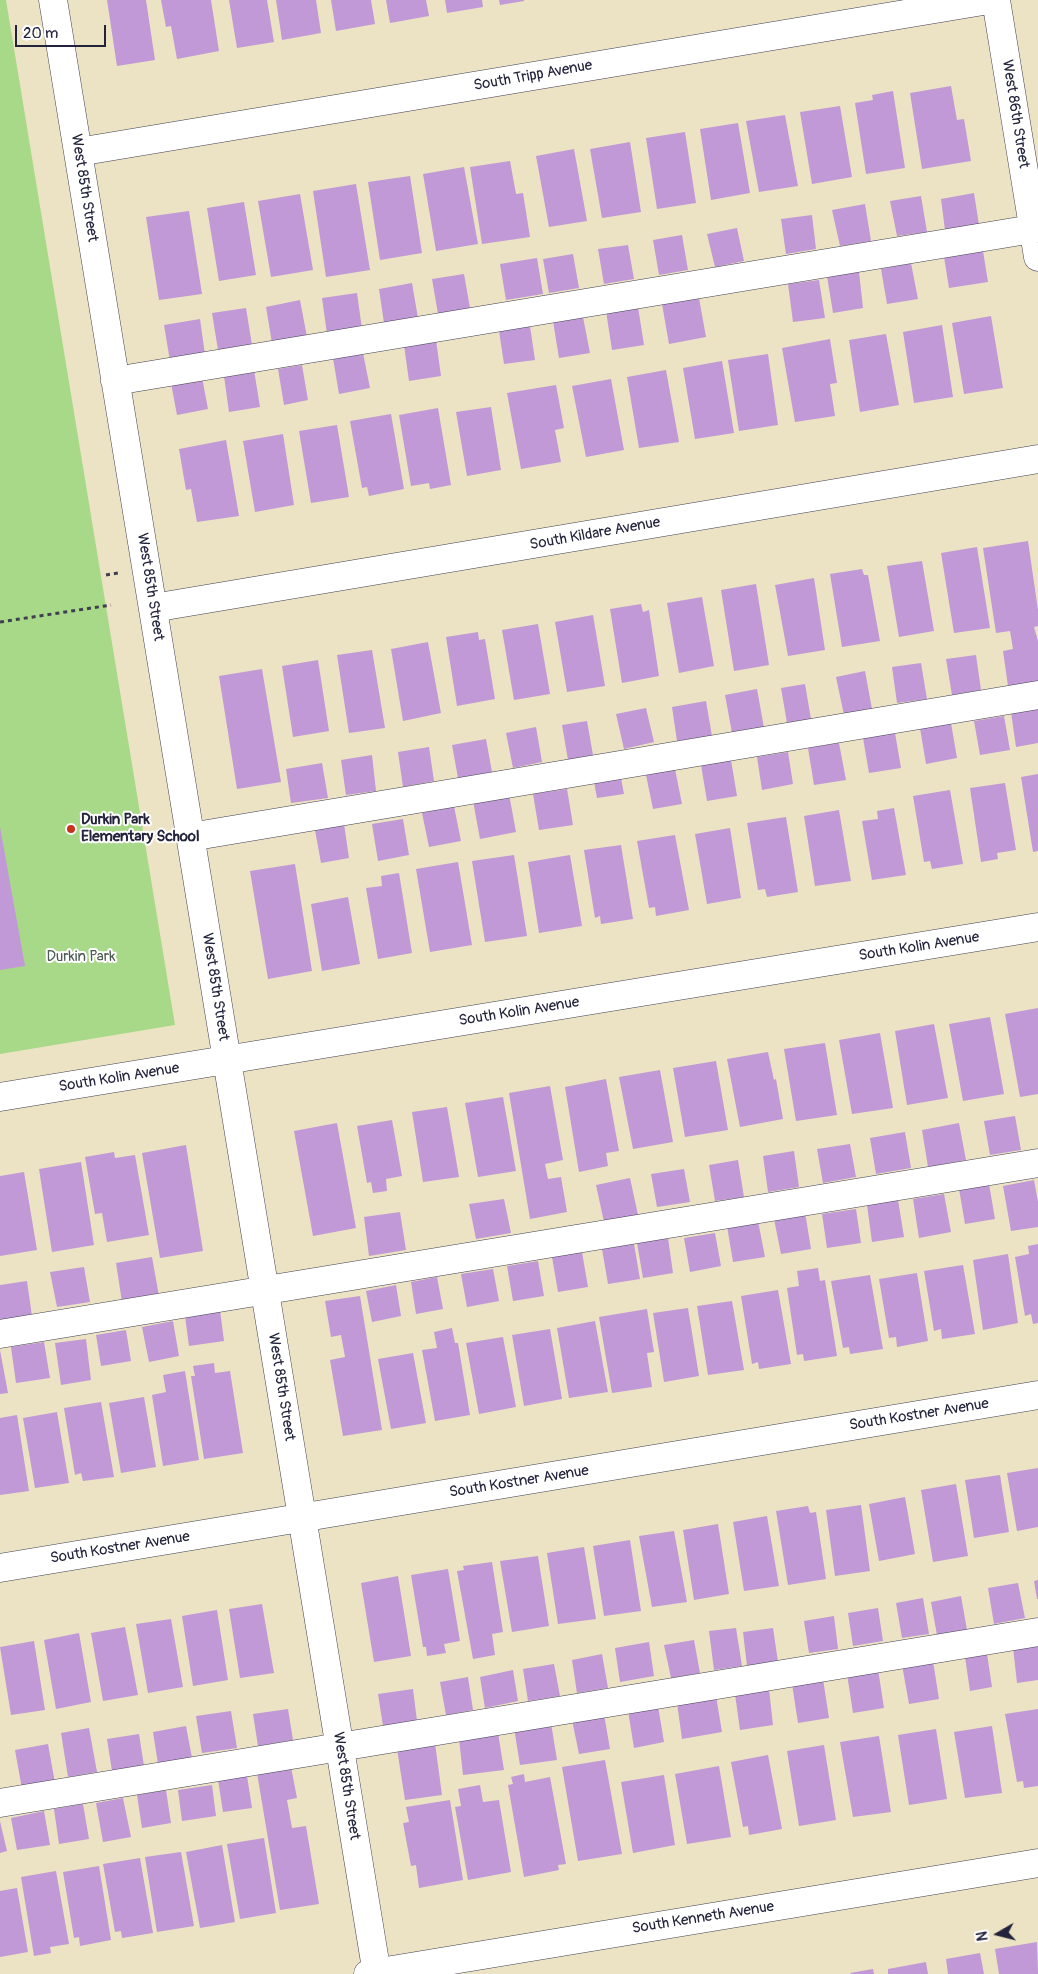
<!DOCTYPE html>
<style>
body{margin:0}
#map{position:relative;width:1038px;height:1974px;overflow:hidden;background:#ece3c4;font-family:Pangolin,sans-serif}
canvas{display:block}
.north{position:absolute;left:973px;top:1909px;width:50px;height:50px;-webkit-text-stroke:4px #fff;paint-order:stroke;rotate:262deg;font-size:14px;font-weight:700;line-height:20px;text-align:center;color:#22223b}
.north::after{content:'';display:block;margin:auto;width:18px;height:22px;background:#22223b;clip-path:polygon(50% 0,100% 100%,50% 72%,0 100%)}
.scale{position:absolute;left:15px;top:25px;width:91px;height:22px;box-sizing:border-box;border:2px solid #22223b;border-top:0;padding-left:6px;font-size:15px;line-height:18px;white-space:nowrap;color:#22223b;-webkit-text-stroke:4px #fff;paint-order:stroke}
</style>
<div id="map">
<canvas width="1038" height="1974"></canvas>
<div class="north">N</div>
<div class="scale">20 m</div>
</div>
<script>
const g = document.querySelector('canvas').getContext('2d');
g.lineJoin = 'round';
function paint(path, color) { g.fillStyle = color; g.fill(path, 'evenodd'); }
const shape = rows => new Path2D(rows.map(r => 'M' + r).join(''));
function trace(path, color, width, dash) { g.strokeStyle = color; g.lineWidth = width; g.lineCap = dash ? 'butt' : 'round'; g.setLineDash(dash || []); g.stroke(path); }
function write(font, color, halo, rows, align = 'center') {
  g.font = font + ' Pangolin,sans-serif'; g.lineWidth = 4; g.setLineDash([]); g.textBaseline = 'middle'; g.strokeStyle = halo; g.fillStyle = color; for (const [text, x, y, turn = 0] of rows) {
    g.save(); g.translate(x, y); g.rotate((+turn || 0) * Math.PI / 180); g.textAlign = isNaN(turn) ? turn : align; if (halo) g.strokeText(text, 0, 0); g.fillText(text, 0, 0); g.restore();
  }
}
paint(shape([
 [0,0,6,0,175,1025,0,1054]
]), '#a7d988');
paint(shape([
 [107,0,146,0,155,60,117,66],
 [161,0,211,0,219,51,177,59,171,26,166,27],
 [229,0,267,0,274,42,237,48],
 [276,0,316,0,321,33,282,40],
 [331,0,371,0,375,24,336,31],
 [386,0,426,0,429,16,390,23],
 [445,0,482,0,483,7,447,13],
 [499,0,524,0,524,1,500,5],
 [951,86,957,120,964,119,971,161,922,169,910,93],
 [893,91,905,168,866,174,855,103,873,100,872,95],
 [840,106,852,177,812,184,800,112],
 [785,115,798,186,759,192,746,121],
 [738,123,750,193,711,200,700,129],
 [685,132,696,203,657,209,646,138],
 [630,142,641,212,602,218,590,149],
 [574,149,587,221,549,227,536,156],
 [510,161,516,194,523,193,530,237,482,244,470,167],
 [464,167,478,244,436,251,423,174],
 [410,176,422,253,380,260,368,182],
 [356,184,370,270,326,277,313,191],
 [974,193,979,225,945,230,941,199],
 [300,194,313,270,271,277,258,201],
 [921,196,927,232,897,236,890,201],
 [244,202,256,275,219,281,207,208],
 [865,204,871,241,840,246,832,210],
 [189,211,202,294,159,300,146,217],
 [812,215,816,249,786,254,781,219],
 [737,228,744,261,715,267,707,234],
 [682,235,688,270,659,275,653,240],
 [628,245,634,279,604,284,598,249],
 [983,251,988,282,949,288,944,257],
 [573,254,579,288,549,293,543,259],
 [537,258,543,294,506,300,500,264],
 [911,263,918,299,887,304,881,269],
 [859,272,863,308,833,313,827,276],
 [464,274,470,308,438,314,432,279],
 [819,280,825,318,793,322,788,284],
 [412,283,418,318,384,323,379,289],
 [357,293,362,329,327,334,322,298],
 [699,298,706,337,669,344,662,304],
 [300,300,307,337,272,343,266,307],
 [638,307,644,345,612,350,606,311],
 [246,308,252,345,218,350,212,313],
 [991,316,1003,388,964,394,952,323],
 [583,317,590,353,559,358,553,321],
 [200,319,205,355,170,361,164,325],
 [942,325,953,397,914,403,903,332],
 [530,326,535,360,504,364,499,331],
 [886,334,899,405,860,412,849,340],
 [830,339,837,383,830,384,835,416,795,422,782,348],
 [436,340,441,376,409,381,404,345],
 [363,353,370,388,339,394,333,358],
 [768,354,778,425,739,431,728,360],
 [722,361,734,433,695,439,683,368],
 [302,365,308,400,284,405,278,369],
 [254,370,260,407,229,412,224,376],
 [666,370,679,442,639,448,627,377],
 [202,377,208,409,177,415,171,383],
 [611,379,624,450,586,457,572,386],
 [556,385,564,428,555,430,561,462,521,469,507,393],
 [491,407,501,470,467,476,456,412],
 [438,408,451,485,430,489,429,483,411,486,399,415],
 [391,414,404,489,369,496,367,487,362,488,350,421],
 [337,425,349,497,311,503,299,431],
 [283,434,294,505,255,512,243,441],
 [226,440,239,516,197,522,191,489,186,490,179,449],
 [1028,541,1038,610,1038,626,1034,627,1038,641,1038,682,1008,686,1003,651,1013,649,1010,631,996,633,983,548],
 [977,547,990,628,954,633,941,553],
 [922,561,934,631,899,637,887,566],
 [862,569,864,575,868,575,880,641,842,647,830,574],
 [814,578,825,650,788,656,775,585],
 [756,584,769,665,734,671,721,590],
 [702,597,714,666,679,673,667,603],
 [641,604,643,612,649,610,659,676,622,683,610,609],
 [593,615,605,686,567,692,555,622],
 [538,624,550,694,514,700,502,630],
 [478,632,479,640,485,639,495,699,457,706,446,637],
 [428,642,441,713,403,721,391,649],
 [372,650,385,728,349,733,337,655],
 [976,655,981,690,952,695,946,659],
 [318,660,329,731,293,737,282,666],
 [921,663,927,699,897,703,892,667],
 [262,669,281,782,237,789,219,676],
 [865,671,872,709,844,715,836,677],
 [805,684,811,719,787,723,781,688],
 [757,689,764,728,732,733,725,695],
 [706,701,712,736,677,741,672,707],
 [1038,707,1038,743,1016,747,1011,712],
 [646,708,654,742,624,749,616,714],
 [1004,716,1010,750,980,755,974,721],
 [587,721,593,755,568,760,562,725],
 [951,723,957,758,926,764,920,728],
 [536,727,542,762,513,768,506,733],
 [895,733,901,768,869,773,863,738],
 [486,739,492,772,458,778,452,745],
 [839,743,846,780,814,785,808,748],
 [429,747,434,781,403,787,398,752],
 [788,752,793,784,762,790,757,757],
 [372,755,376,791,346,795,341,760],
 [731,760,737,796,707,801,701,765],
 [322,763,328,798,291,803,286,769],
 [675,769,682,804,653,809,646,775],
 [1038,774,1038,851,1033,852,1021,777],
 [621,778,624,794,597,798,594,782],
 [1005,783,1016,850,997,853,998,859,981,862,970,788],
 [567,789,573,825,539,830,533,794],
 [950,790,963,864,932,869,930,861,924,862,913,796],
 [509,794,516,832,480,839,473,801],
 [454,806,461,841,429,847,422,813],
 [894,808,906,875,872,880,862,821,878,819,877,811],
 [839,810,851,881,815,886,804,816],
 [786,817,798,892,767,897,765,889,758,890,747,823],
 [403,819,409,855,378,861,372,824],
 [344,824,349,858,321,863,315,830],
 [0,827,25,966,0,970],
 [730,828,741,898,707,904,695,834],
 [675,835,689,910,656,916,655,907,649,908,637,841],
 [621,845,633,919,601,924,600,916,595,918,584,850],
 [514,855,527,936,485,942,472,861],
 [570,855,582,926,539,933,528,862],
 [458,862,472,945,430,952,416,869],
 [295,864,312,971,268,979,250,871],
 [399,873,412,953,378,959,366,888,382,886,381,876],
 [348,897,360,964,322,971,311,904],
 [1038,1008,1038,1094,1020,1097,1005,1014],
 [990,1017,1004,1094,963,1101,949,1024],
 [934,1024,948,1098,907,1105,895,1031],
 [880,1033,893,1108,852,1114,839,1040],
 [825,1043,837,1115,796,1121,784,1049],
 [768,1052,774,1080,776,1079,783,1119,740,1127,727,1059],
 [716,1061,728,1130,685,1137,673,1068],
 [660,1070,673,1142,633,1149,619,1077],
 [606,1079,619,1151,606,1153,608,1166,579,1172,565,1087],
 [550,1086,563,1160,545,1164,548,1179,561,1177,567,1212,530,1219,509,1093],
 [503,1097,516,1171,478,1177,465,1103],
 [447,1107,459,1177,423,1182,412,1112],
 [1015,1116,1021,1150,990,1155,984,1121],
 [392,1120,402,1176,386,1179,387,1191,373,1193,371,1182,367,1183,357,1126],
 [337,1123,356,1228,313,1236,294,1131],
 [959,1123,966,1160,928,1167,922,1130],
 [905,1132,911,1168,876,1174,870,1138],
 [850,1144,856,1177,823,1183,817,1149],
 [186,1145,203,1251,160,1258,142,1153],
 [794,1151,799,1187,768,1192,763,1156],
 [114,1152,115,1158,135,1155,149,1235,107,1242,102,1213,95,1214,85,1157],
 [738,1160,744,1197,715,1201,709,1165],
 [81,1162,94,1245,52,1252,39,1169],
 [684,1169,690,1202,657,1207,651,1174],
 [24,1172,37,1250,0,1256,0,1176],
 [630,1178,638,1215,604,1222,596,1185],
 [1034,1180,1038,1202,1038,1227,1011,1231,1003,1186],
 [989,1184,995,1219,965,1224,959,1189],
 [944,1194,951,1232,919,1238,913,1199],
 [504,1199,511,1233,476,1239,469,1204],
 [898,1200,904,1237,872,1242,867,1205],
 [856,1209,861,1243,827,1248,822,1214],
 [400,1212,406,1250,369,1256,364,1217],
 [805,1212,811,1249,781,1254,774,1219],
 [758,1221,765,1257,733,1262,727,1226],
 [715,1233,721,1266,690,1272,684,1238],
 [668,1238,673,1273,643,1278,637,1243],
 [634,1244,640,1279,608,1284,602,1249],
 [1038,1244,1038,1323,1033,1324,1031,1314,1025,1316,1015,1257,1029,1254,1028,1246],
 [582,1252,588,1287,558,1292,552,1257],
 [1008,1254,1018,1323,983,1330,973,1260],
 [152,1257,159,1296,122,1302,116,1263],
 [538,1261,544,1296,513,1301,507,1266],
 [963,1265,975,1334,942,1339,941,1329,934,1331,924,1271],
 [84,1267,90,1302,57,1307,50,1272],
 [818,1268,820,1281,825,1280,837,1356,804,1361,803,1354,797,1355,787,1288,799,1286,797,1271],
 [493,1269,499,1301,467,1307,461,1274],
 [917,1273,928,1341,897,1347,896,1337,889,1338,879,1279],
 [870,1275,883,1349,850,1354,849,1347,843,1348,831,1281],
 [437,1277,443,1309,416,1314,411,1282],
 [27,1281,32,1316,0,1320,0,1285],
 [396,1285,401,1316,372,1322,366,1291],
 [778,1290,791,1364,759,1369,758,1362,752,1364,741,1296],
 [360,1296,382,1430,343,1436,330,1360,345,1357,341,1335,331,1337,325,1301],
 [732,1301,744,1370,708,1375,697,1306],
 [688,1308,699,1376,664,1382,653,1313],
 [647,1309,654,1352,647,1353,652,1387,612,1393,599,1317],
 [220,1310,224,1341,189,1346,185,1316],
 [173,1321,179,1356,149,1362,142,1327],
 [595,1321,608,1392,569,1398,557,1328],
 [452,1328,455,1343,458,1343,470,1415,435,1421,422,1350,437,1348,434,1332],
 [550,1329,562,1399,524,1406,512,1335],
 [126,1330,131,1361,101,1366,96,1335],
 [503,1337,516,1407,479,1414,466,1343],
 [86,1339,91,1380,61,1385,55,1343],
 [44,1342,50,1378,16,1383,11,1347],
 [0,1350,8,1393,0,1394],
 [413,1353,426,1423,391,1429,378,1359],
 [214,1363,215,1373,230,1371,243,1453,204,1459,191,1376,195,1376,193,1366],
 [185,1371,199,1460,163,1466,152,1395,166,1392,163,1375],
 [144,1397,156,1467,121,1473,109,1403],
 [101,1402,114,1477,83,1481,81,1473,75,1475,64,1408],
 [57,1412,69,1483,35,1488,23,1418],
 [17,1415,29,1491,0,1495,0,1418],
 [1038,1468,1038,1527,1017,1531,1007,1473],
 [1000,1475,1009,1532,974,1538,965,1480],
 [956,1484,968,1556,933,1562,921,1490],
 [905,1497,915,1554,879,1561,869,1504],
 [861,1505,870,1571,835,1576,826,1510],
 [808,1506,810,1513,816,1512,826,1579,788,1585,776,1511],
 [767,1516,779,1586,744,1591,733,1522],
 [718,1524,729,1594,694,1600,683,1530],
 [674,1531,687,1602,652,1607,639,1536],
 [630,1540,641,1611,604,1616,593,1546],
 [584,1547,596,1619,558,1624,547,1553],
 [538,1556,549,1626,512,1632,500,1561],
 [492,1562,503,1632,492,1634,495,1655,473,1659,457,1571,464,1570,463,1566],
 [448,1569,460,1641,444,1644,446,1653,427,1656,426,1647,423,1647,411,1575],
 [398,1576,411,1656,374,1662,361,1583],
 [1038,1580,1038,1599,1037,1599,1034,1581],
 [1018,1583,1025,1618,994,1624,988,1588],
 [961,1596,967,1630,937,1635,931,1602],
 [923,1598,929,1634,902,1638,896,1603],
 [262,1604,274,1673,240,1678,229,1609],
 [878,1608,883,1641,853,1646,848,1613],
 [217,1610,228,1680,193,1686,182,1616],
 [834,1616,838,1649,809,1653,804,1621],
 [171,1619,183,1687,148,1693,136,1624],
 [125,1627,138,1695,103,1701,91,1633],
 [736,1628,742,1666,714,1670,709,1631],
 [773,1628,778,1662,747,1666,743,1632],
 [79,1633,91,1702,56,1709,44,1640],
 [694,1640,700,1673,671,1678,664,1645],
 [34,1641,45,1710,11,1715,0,1647],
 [649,1642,654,1676,620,1682,615,1648],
 [1038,1645,1038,1680,1017,1683,1013,1647],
 [602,1654,608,1688,577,1693,572,1660],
 [987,1654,992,1687,970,1691,965,1657],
 [933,1661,939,1699,909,1704,902,1665],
 [554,1664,560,1696,528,1701,523,1669],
 [878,1669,884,1708,853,1713,847,1674],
 [513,1670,518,1701,485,1708,480,1677],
 [468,1677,473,1710,446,1715,440,1682],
 [823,1679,829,1718,798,1723,792,1684],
 [413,1689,417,1721,383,1726,378,1694],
 [769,1689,773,1725,740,1730,735,1694],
 [716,1696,722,1732,682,1739,677,1703],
 [658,1706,664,1742,634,1748,628,1711],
 [288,1709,293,1740,258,1746,253,1714],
 [1038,1709,1038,1786,1024,1788,1023,1781,1017,1782,1005,1714],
 [231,1711,237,1748,202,1753,196,1716],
 [604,1714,610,1749,579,1754,572,1720],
 [551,1723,557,1760,520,1765,514,1728],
 [186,1726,192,1758,158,1764,153,1732],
 [992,1726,1002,1793,965,1798,954,1732],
 [89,1728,97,1772,68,1777,61,1733],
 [936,1729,947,1799,909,1805,898,1735],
 [498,1733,504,1770,463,1775,459,1739],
 [139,1734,144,1766,112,1771,107,1739],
 [879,1736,891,1812,853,1817,840,1742],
 [435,1743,442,1795,405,1800,397,1749],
 [48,1744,55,1783,22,1789,15,1750],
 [824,1745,836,1820,799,1826,787,1751],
 [768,1755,782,1829,749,1835,748,1826,743,1827,731,1762],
 [605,1760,622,1854,578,1861,562,1767],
 [719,1766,731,1837,687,1844,675,1774],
 [291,1767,297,1798,287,1800,292,1828,306,1826,319,1904,280,1910,257,1773],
 [524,1774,525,1782,550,1777,566,1864,558,1865,559,1870,524,1877,508,1785,513,1784,511,1777],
 [664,1775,675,1845,633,1853,621,1782],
 [247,1776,252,1808,223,1812,218,1780],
 [212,1785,216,1816,182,1821,178,1790],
 [480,1785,483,1802,499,1800,511,1872,468,1880,455,1807,461,1806,458,1789],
 [166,1790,171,1823,142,1828,137,1795],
 [123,1798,131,1837,103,1842,96,1803],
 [450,1800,463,1880,419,1888,416,1865,411,1866,403,1823,409,1822,406,1807],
 [83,1804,89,1839,59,1844,54,1809],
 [44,1811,50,1845,17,1850,11,1818],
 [0,1821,7,1851,0,1853],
 [264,1838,276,1913,240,1919,227,1844],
 [222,1845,235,1922,200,1928,186,1852],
 [181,1852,194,1926,157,1932,145,1857],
 [140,1858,153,1933,122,1938,121,1931,115,1932,103,1864],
 [99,1866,111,1940,80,1946,79,1937,74,1938,63,1872],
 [56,1871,69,1944,50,1947,51,1953,34,1956,21,1877],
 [17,1888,28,1952,0,1957,0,1891],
 [1037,1942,1038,1974,999,1974,995,1949],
 [980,1953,984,1974,948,1974,946,1959],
 [926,1962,928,1974,888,1974,888,1969],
 [873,1969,874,1974,851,1974,850,1973]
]), '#c099d6');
const minor = shape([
 [53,0,377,1974],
 [996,0,1038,257],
 [78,152,989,0],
 [115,381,1038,228],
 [153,608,1038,459],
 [190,837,1038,695],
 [0,1097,1038,927],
 [0,1334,1038,1163],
 [0,1568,1038,1395],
 [0,1803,1038,1632],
 [368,1974,1038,1863]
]);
trace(minor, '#403f50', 29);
trace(shape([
 [106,575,118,573],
 [0,622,111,605]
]), '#403f50', 3, [4, 4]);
trace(minor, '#fff', 28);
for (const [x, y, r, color] of [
 [71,829,5,"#c8321e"]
]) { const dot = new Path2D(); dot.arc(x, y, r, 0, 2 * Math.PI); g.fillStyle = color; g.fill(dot); trace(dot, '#fff', 2); }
write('15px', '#22223b', '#fff', [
 ["South Tripp Avenue",533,76,-10],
 ["West 86th Street",1015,114,81],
 ["West 85th Street",84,188,81],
 ["South Kildare Avenue",595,534,-10],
 ["West 85th Street",150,587,81],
 ["South Kolin Avenue",919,947,-9],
 ["West 85th Street",215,987,81],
 ["South Kolin Avenue",519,1012,-9],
 ["South Kolin Avenue",119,1078,-9],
 ["West 85th Street",281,1387,81],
 ["South Kostner Avenue",919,1415,-9],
 ["South Kostner Avenue",519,1482,-9],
 ["South Kostner Avenue",120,1548,-9],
 ["West 85th Street",346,1786,81],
 ["South Kenneth Avenue",703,1918,-9]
]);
write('bold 15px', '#22223b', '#fff', [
 ["Durkin Park",81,820],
 ["Elementary School",81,837]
], 'left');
write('15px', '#4a5952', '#fff', [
 ["Durkin Park",81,957]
]);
</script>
